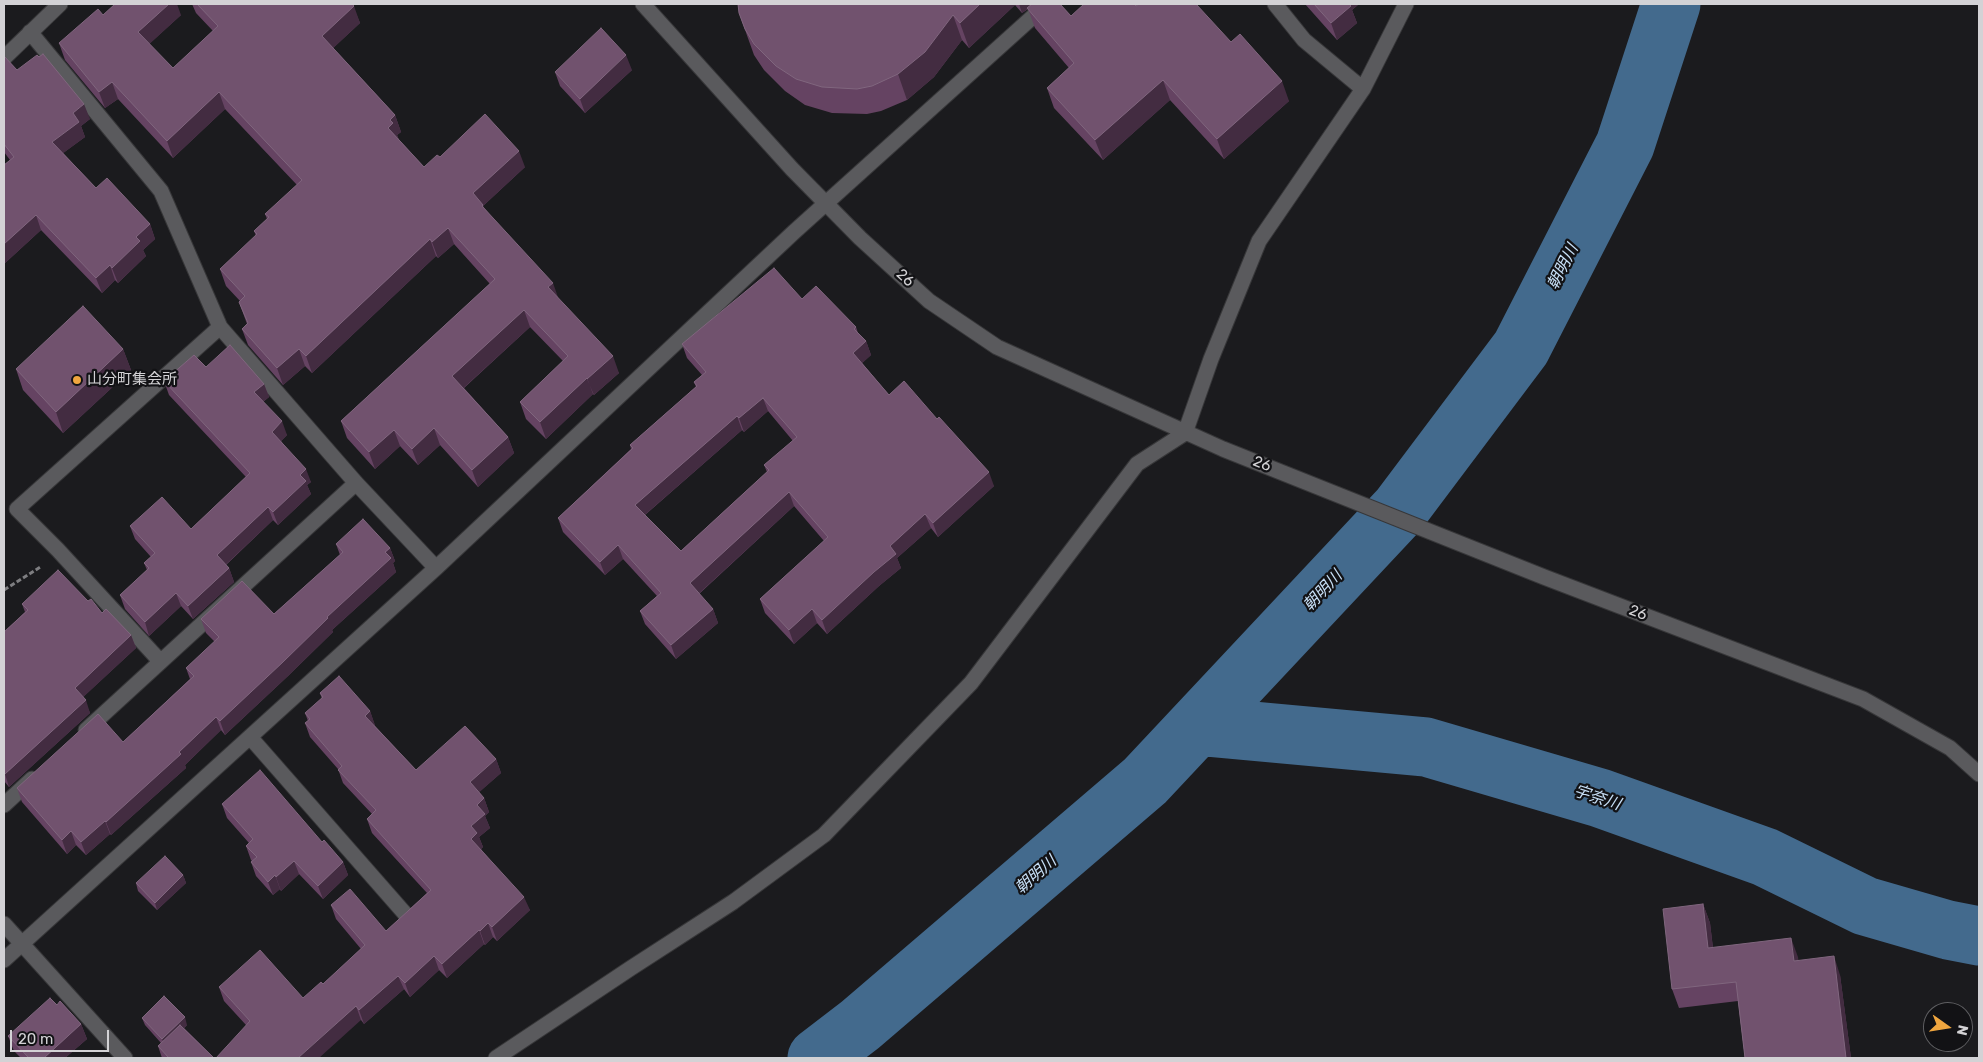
<!DOCTYPE html>
<meta charset="utf-8">
<style>
body{margin:0}
#map{position:relative;width:1983px;height:1062px;overflow:hidden;background:#1b1b1e;font-family:Rubik,sans-serif}
canvas{display:block}
.frame{position:absolute;inset:0;border:5px solid #d3d2d5;pointer-events:none}
.north{position:absolute;left:1923px;top:1002px;width:50px;height:50px;box-sizing:border-box;background:#121215;border:1px solid #5f5f62;border-radius:50%;rotate:103deg;font-size:14px;font-weight:700;line-height:20px;text-align:center;color:#d3d2d5}
.north::after{content:'';display:block;margin:auto;width:18px;height:22px;background:#f0a63f;clip-path:polygon(50% 0,100% 100%,50% 72%,0 100%)}
.scale{position:absolute;left:10px;top:1030px;width:99px;height:22px;box-sizing:border-box;border:2px solid #d3d2d5;border-top:0;padding-left:6px;font-size:15px;line-height:18px;white-space:nowrap;color:#d3d2d5;-webkit-text-stroke:4px #121215;paint-order:stroke}
</style>
<div id="map">
<canvas width="1983" height="1062"></canvas>
<div class="frame"></div>
<div class="north">N</div>
<div class="scale">20 m</div>
</div>
<script>
const g = document.querySelector('canvas').getContext('2d');
g.lineJoin = 'round';
const shape = rows => new Path2D(rows.map(r => 'M' + r).join(''));
function trace(path, color, width, dash) { g.strokeStyle = color; g.lineWidth = width; g.lineCap = dash ? 'butt' : 'round'; g.setLineDash(dash || []); g.stroke(path); }
function paint(path, color) { g.fillStyle = color; g.fill(path, 'evenodd'); }
function write(font, color, halo, rows, align = 'center') {
  g.font = font + ' Rubik,"Noto Sans JP",sans-serif'; g.lineWidth = 4.5; g.setLineDash([]); g.textBaseline = 'middle'; g.strokeStyle = halo; g.fillStyle = color; for (const [text, x, y, turn = 0] of rows) {
    g.save(); g.translate(x, y); g.rotate((+turn || 0) * Math.PI / 180); g.textAlign = isNaN(turn) ? turn : align; if (halo) g.strokeText(text, 0, 0); g.fillText(text, 0, 0); g.restore();
  }
}
trace(shape([
 [1197,726,1426,747,1600,798,1765,857,1865,906,1948,930,1979,936],
 [817,1058,860,1025,1145,781,1400,509,1521,348,1625,145,1671,4]
]), '#436a8d', 59);
const minor = shape([
 [643,4,792,169,860,238,929,301,997,347,1223,449,1544,577,1863,699,1950,748,1979,774],
 [1275,4,1304,40,1363,89],
 [30,32,161,191,220,327,356,483,436,568],
 [4,58,60,4],
 [160,661,58,550,17,509,220,327],
 [86,730,356,483],
 [250,737,407,916],
 [4,805,32,779],
 [4,924,125,1058],
 [4,960,436,568,794,232,1047,4],
 [496,1058,631,968,733,902,824,835,971,683,1137,464,1185,433,1211,359,1259,241,1363,89,1406,4]
]);
trace(minor, '#373739', 17);
trace(shape([
 [4,590,42,566]
]), '#7e7e81', 3, [5, 2.5]);
trace(minor, '#5a5a5d', 15);
paint(shape([
 [192,4,352,4,360,23,333,48,395,115,401,132,397,135,399,140,424,167,440,157,525,167,483,206,485,209,619,373,594,395,593,394,546,439,526,419,520,402,563,361,530,327,464,388,508,437,514,453,478,487,440,445,418,465,400,446,375,469,347,438,341,421,490,284,454,244,438,258,436,256,312,373,305,366,283,385,248,345,242,329,247,324,239,302,240,301,226,286,220,269,256,236,254,231,267,219,265,214,297,185,225,109,173,158,118,99,105,108,65,60,59,43,103,15,181,15,149,44,173,68,213,31,196,13],
 [738,4,1060,4,1071,16,1136,6,1231,42,1289,101,1224,159,1170,100,1103,160,1054,108,1047,88,1069,68,1035,28,1028,9,1022,13,1015,5,969,48,962,40,934,77,907,100,881,111,867,114,832,113,805,105,785,91,764,70,754,55,739,13],
 [1305,4,1359,4,1352,10,1357,23,1337,40],
 [4,56,17,70,90,119,81,126,85,137,63,153,96,188,150,224,155,239,143,250,146,256,118,283,115,280,102,293,41,230,4,264,4,165,10,160,4,152],
 [632,70,585,113,560,86,555,72],
 [802,299,856,327,858,333,866,341,871,355,862,363,889,395,994,486,938,537,931,528,897,558,901,568,879,586,827,634,817,623,794,644,765,613,760,599,824,541,794,506,699,594,713,609,718,623,676,659,645,624,640,611,657,596,623,559,605,575,563,532,558,518,631,449,630,445,696,387,694,382,702,375,687,358,682,344],
 [768,411,793,441,764,465,767,472,681,551,645,515,742,430,744,432],
 [123,349,131,370,63,433,23,390,16,369],
 [206,367,264,384,269,397,263,402,287,435,281,441,311,482,307,485,311,494,278,525,273,520,226,565,229,568,234,582,193,619,181,606,149,636,125,609,120,595,147,570,144,563,151,557,135,539,130,526,191,529,246,477,169,395,164,381],
 [336,544,390,548,395,561,393,563,396,572,332,630,333,632,288,676,225,735,221,730,185,765,186,768,111,835,110,834,86,855,76,845,67,854,22,802,17,788,123,742,190,679,186,668,215,642,206,633,201,619,274,614,340,555],
 [88,601,102,613,131,635,136,648,83,697,90,713,9,787,4,781,4,632,25,612,22,604],
 [320,693,370,711,375,726,416,770,496,759,501,773,479,792,484,798,489,812,485,816,490,828,479,837,483,847,481,849,530,910,497,941,493,937,485,945,484,944,447,978,439,970,410,997,404,989,364,1024,361,1020,246,1025,224,1001,219,987,303,998,323,984,361,949,336,919,331,905,386,931,427,893,372,833,367,819,372,814,343,783,338,769,310,737,305,723,308,721,305,713,322,699],
 [222,804,322,842,343,862,348,875,323,899,299,874,281,891,280,889,273,895,256,876,251,862,252,861,251,860,246,846,249,843,227,818],
 [183,875,186,883,157,910,138,891,136,883],
 [1703,904,1710,923,1713,948,1798,957,1798,960,1840,975,1851,1058,1745,1058,1738,1001,1679,1008,1672,989],
 [142,1018,187,1025,184,1028,214,1058,162,1058,158,1046,161,1043,145,1025],
 [81,1024,87,1039,65,1058,21,1058,14,1051,8,1036]
]), '#654362');
paint(shape([
 [169,4,177,4,181,15,144,49,138,32],
 [980,4,1015,4,1015,5,969,48,960,23],
 [1019,4,1034,4,1022,13],
 [1345,4,1359,4,1352,10,1357,23,1337,40,1331,23],
 [354,6,360,23,328,53,322,36],
 [953,15,962,40,934,77,907,100,898,74],
 [626,55,632,70,585,113,580,99],
 [1163,80,1170,100,1103,160,1095,140],
 [1282,81,1289,101,1224,159,1217,139],
 [112,82,118,99,105,108,99,92],
 [219,92,225,109,173,158,167,141],
 [84,104,90,119,81,126,85,137,58,157,52,142,73,113],
 [395,115,401,132,397,135,399,140,388,128,390,120],
 [519,151,525,167,483,206,489,221,473,193],
 [36,215,41,230,4,264,4,244],
 [150,224,155,239,143,250,146,256,118,283,112,268,136,237],
 [448,228,454,244,438,258,432,242],
 [430,239,436,256,312,373,306,356],
 [110,265,115,280,102,293,96,278],
 [553,283,559,300,548,287],
 [524,310,530,327,459,392,452,376],
 [866,341,871,355,858,367,853,353],
 [123,349,131,370,63,433,56,412],
 [299,349,305,366,283,385,277,368],
 [613,356,619,373,594,395,587,379],
 [587,378,593,394,546,439,540,422],
 [264,384,269,397,259,405,254,392],
 [763,398,768,411,744,432,739,418],
 [737,416,742,430,640,519,635,505],
 [282,421,287,435,277,445,272,432],
 [434,428,440,445,418,465,412,449],
 [394,430,400,446,375,469,369,452],
 [508,437,514,453,478,487,472,470],
 [306,469,311,482,307,485,311,494,278,525,273,512,300,475],
 [989,472,994,486,938,537,933,523],
 [789,492,794,506,695,597,690,583],
 [268,507,273,520,221,569,217,555],
 [925,514,931,528,897,558,901,568,879,586,827,634,822,620,890,546],
 [618,545,623,559,605,575,600,562],
 [390,548,395,561,393,563,396,572,332,630,333,632,288,676,225,735,220,721,327,617],
 [229,568,234,582,193,619,188,606],
 [176,593,181,606,149,636,145,622],
 [713,609,718,623,676,659,671,645],
 [812,609,817,623,794,644,789,630],
 [131,635,136,648,79,701,75,688],
 [86,700,90,713,9,787,5,774],
 [370,711,375,725,370,730,365,716],
 [216,717,221,730,185,765,186,768,111,835,106,822],
 [496,759,501,773,475,796,470,782],
 [484,798,489,812,485,816,490,828,479,837,483,847,476,853,471,839,471,826,477,805],
 [105,821,110,834,86,855,81,842],
 [71,831,76,845,67,854,62,840],
 [294,861,299,874,281,891,276,877],
 [343,862,348,875,323,899,318,886],
 [183,875,186,883,157,910,155,903],
 [275,875,280,889,273,895,268,882],
 [524,897,530,910,497,941,492,927],
 [1703,904,1710,923,1715,967,1708,948],
 [488,923,493,937,485,945,480,931],
 [479,930,484,944,447,978,442,964],
 [1791,938,1798,957,1801,979,1794,961],
 [434,956,439,970,410,997,405,983],
 [1834,956,1840,975,1851,1058,1846,1058],
 [398,976,404,989,364,1024,359,1010],
 [356,1006,361,1020,319,1058,298,1058],
 [185,1017,187,1025,165,1046,162,1039],
 [81,1024,87,1039,65,1058,44,1058]
]), '#432c41');
const building = shape([
 [115,4,169,4,138,32,173,68,218,26,197,4,352,4,354,6,322,36,395,115,390,120,393,123,388,128,424,167,437,155,440,157,485,114,519,151,473,193,483,205,482,206,553,283,548,287,613,356,587,379,587,378,540,422,520,402,568,356,524,310,452,376,508,437,472,470,434,428,412,449,394,430,369,452,341,421,495,279,448,228,432,242,430,239,306,356,299,349,277,368,242,329,248,323,239,302,245,296,220,269,257,234,254,231,269,217,265,214,302,180,219,92,167,141,112,82,99,92,59,43,98,9,103,15,115,4],
 [738,4,980,4,960,23,953,15,925,52,898,74,872,86,857,89,822,87,796,79,776,66,754,44,745,29,739,13,738,4],
 [1032,4,1060,4,1071,16,1084,4,1134,4,1136,6,1139,4,1196,4,1231,42,1240,34,1282,81,1217,139,1163,80,1095,140,1047,88,1074,63,1027,8,1032,4],
 [1314,4,1349,4,1351,6,1331,23,1314,4],
 [601,28,626,55,580,99,555,72,601,28],
 [43,54,84,104,73,113,79,122,52,142,96,188,107,178,150,224,136,237,140,241,112,268,110,265,96,278,36,215,4,244,4,176,5,175,4,174,4,165,14,157,4,144,4,56,17,70,37,55,39,57,43,54],
 [774,268,802,299,816,286,856,327,854,329,866,341,853,353,889,395,904,381,937,419,939,417,989,472,933,523,925,514,890,546,896,554,874,572,822,620,812,609,789,630,760,599,828,537,789,492,690,583,713,609,671,645,640,611,661,593,618,545,600,562,558,518,633,448,630,445,697,386,694,382,706,372,682,344,774,268],
 [763,398,797,437,764,465,769,470,681,551,635,505,737,416,739,418,763,398],
 [83,306,123,349,56,412,16,369,83,306],
 [230,345,264,384,254,392,282,421,272,432,306,469,300,475,306,481,273,512,268,507,217,555,229,568,188,606,176,593,145,622,120,595,149,568,144,563,155,553,130,526,162,497,191,529,250,473,164,381,194,355,206,367,230,345],
 [363,519,390,548,385,552,391,558,327,617,328,618,283,662,220,721,216,717,179,752,181,754,106,822,105,821,81,842,71,831,62,840,17,788,98,714,123,742,194,676,186,668,219,637,201,619,242,581,274,614,343,552,336,544,363,519],
 [58,570,88,601,91,599,102,613,106,609,131,635,75,688,86,700,5,774,4,773,4,632,28,610,22,604,58,570],
 [339,676,370,711,365,716,416,770,465,726,496,759,470,782,484,798,477,805,485,814,471,826,477,833,471,839,524,897,492,927,488,923,480,931,479,930,442,964,434,956,405,983,398,976,359,1010,356,1006,298,1058,286,1058,285,1057,285,1058,216,1058,250,1021,219,987,260,950,303,998,321,982,323,984,365,945,331,905,350,889,386,931,431,890,367,819,376,810,338,770,342,766,305,723,310,719,305,713,323,697,320,693,339,676],
 [260,770,322,842,324,840,343,862,318,886,294,861,276,877,275,875,268,882,251,862,257,857,246,846,253,839,222,804,260,770],
 [165,856,183,875,155,903,136,883,165,856],
 [1703,904,1708,948,1791,938,1794,961,1834,956,1846,1058,1745,1058,1736,982,1672,989,1663,909,1703,904],
 [164,996,185,1017,162,1039,142,1018,164,996],
 [50,998,57,1005,60,1001,81,1024,44,1058,29,1058,8,1036,50,998],
 [180,1025,214,1058,169,1058,158,1046,180,1025]
]);
paint(building, '#71526e');
trace(building, '#80667e', 1);
for (const [x, y, r, color] of [
 [77,380,5,"#f0a63f"]
]) { const dot = new Path2D(); dot.arc(x, y, r, 0, 2 * Math.PI); g.fillStyle = color; g.fill(dot); trace(dot, '#121215', 2); }
write('15px', '#d3d2d5', '#121215', [
 ["26",905,278,42],
 ["26",1262,464,22],
 ["26",1638,613,21]
]);
write('15px', '#d3d2d5', '#121215', [
 ["山分町集会所",87,380]
], 'left');
write('italic 16px', '#c8e0f7', '#121215', [
 ["朝明川",1563,267,-63],
 ["朝明川",1323,591,-47],
 ["宇奈川",1597,798,18],
 ["朝明川",1036,875,-41]
]);
</script>
